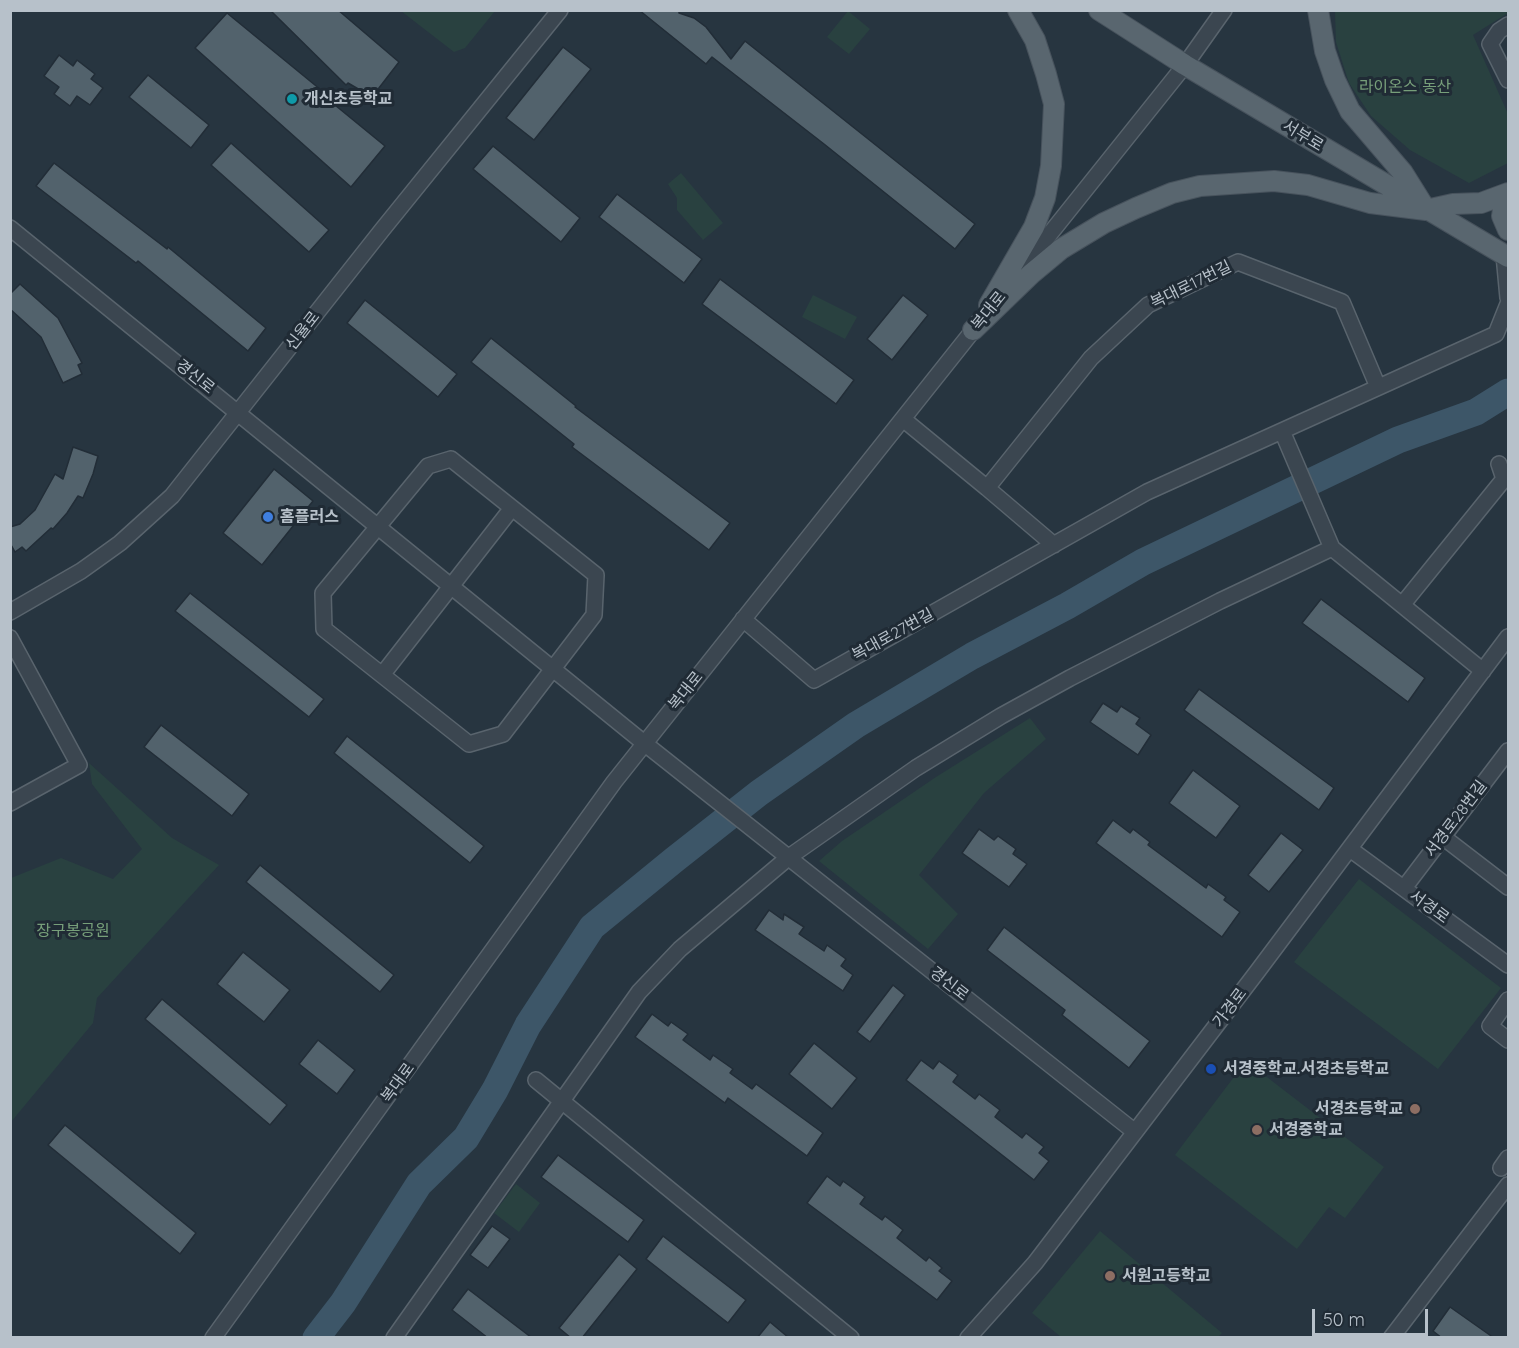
<!DOCTYPE html>
<meta charset="utf-8">
<style>
body{margin:0}
#map{position:relative;width:1519px;height:1348px;overflow:hidden;background:#273540;font-family:Quicksand,sans-serif}
canvas{display:block}
.frame{position:absolute;inset:0;border:12px solid #b7c1ca;pointer-events:none}
.scale{position:absolute;left:1312px;top:1309px;width:116px;height:27px;box-sizing:border-box;border:3px solid #b7c1ca;border-top:0;padding-left:8px;font-size:18px;line-height:21px;white-space:nowrap;color:#b7c1ca;-webkit-text-stroke:4px #202b35;paint-order:stroke}
</style>
<div id="map">
<canvas width="1519" height="1348"></canvas>
<div class="frame"></div>
<div class="scale">50 m</div>
</div>
<script>
const g = document.querySelector('canvas').getContext('2d');
g.lineJoin = 'round';
function paint(path, color) { g.fillStyle = color; g.fill(path, 'evenodd'); }
const shape = rows => new Path2D(rows.map(r => 'M' + r).join(''));
function trace(path, color, width, dash) { g.strokeStyle = color; g.lineWidth = width; g.lineCap = dash ? 'butt' : 'round'; g.setLineDash(dash || []); g.stroke(path); }
function write(font, color, halo, rows, align = 'center') {
  g.font = font + ' Quicksand,"Noto Sans KR",sans-serif'; g.lineWidth = 6; g.setLineDash([]); g.textBaseline = 'middle'; g.strokeStyle = halo; g.fillStyle = color; for (const [text, x, y, turn = 0] of rows) {
    g.save(); g.translate(x, y); g.rotate((+turn || 0) * Math.PI / 180); g.textAlign = isNaN(turn) ? turn : align; if (halo) g.strokeText(text, 0, 0); g.fillText(text, 0, 0); g.restore();
  }
}
paint(shape([
 [401,11,495,11,465,48,454,52],
 [848,11,870,29,849,54,827,37],
 [1335,11,1508,11,1508,13,1473,35,1508,114,1508,163,1469,183,1410,150,1371,116,1349,83,1336,42],
 [681,173,723,223,703,240,677,210,677,198,668,184],
 [813,295,857,317,845,339,802,317],
 [1030,718,1046,739,984,793,919,875,958,914,928,949,819,861,842,841,936,777],
 [89,763,172,838,219,865,97,998,93,1023,11,1122,11,878,61,858,113,879,142,849,92,784],
 [1359,879,1501,988,1438,1069,1294,962],
 [1246,1061,1384,1167,1345,1218,1329,1207,1297,1249,1175,1155],
 [516,1184,540,1203,519,1232,494,1213],
 [1100,1231,1222,1333,1218,1337,1061,1337,1032,1313]
]), '#294140');
trace(shape([
 [316,1338,343,1303,419,1184,466,1138,495,1090,528,1025,592,927,674,860,759,793,856,725,972,656,1067,606,1143,562,1398,440,1476,412,1508,392]
]), '#3d5668', 27);
const building = shape([
 [270,10,338,10,399,62,372,97,348,83,346,85,270,10],
 [639,10,679,10,679,13,694,18,706,27,731,59,745,41,975,224,955,249,824,144,712,57,706,64,639,10],
 [227,13,332,99,330,101,385,146,351,187,195,48,227,13],
 [563,47,591,69,534,140,506,118,563,47],
 [59,55,73,66,77,60,95,74,91,79,103,88,90,105,77,96,70,106,54,94,59,87,44,76,59,55],
 [148,75,209,125,191,148,129,97,148,75],
 [231,143,329,230,309,252,211,165,231,143],
 [493,146,580,218,561,242,473,169,493,146],
 [54,163,167,249,168,247,266,328,248,351,138,261,136,263,36,186,54,163],
 [617,194,702,259,684,283,599,217,617,194],
 [720,279,854,380,836,404,702,304,720,279],
 [20,284,58,318,82,363,78,365,82,374,63,383,41,337,10,309,10,294,20,284],
 [903,295,928,315,892,360,867,339,903,295],
 [365,300,457,374,438,397,347,323,365,300],
 [491,338,576,406,575,407,730,523,709,550,572,447,574,444,471,362,491,338],
 [73,447,98,456,93,474,83,498,78,496,67,513,53,529,51,528,26,551,22,547,15,552,10,543,10,527,20,524,35,510,55,474,63,479,73,447],
 [274,469,313,501,262,565,223,533,274,469],
 [190,593,324,699,309,717,175,611,190,593],
 [1321,599,1425,678,1408,702,1302,623,1321,599],
 [1199,689,1334,788,1319,810,1184,710,1199,689],
 [1103,703,1117,712,1121,706,1140,718,1136,724,1151,735,1138,755,1090,722,1103,703],
 [161,725,249,794,232,816,144,747,161,725],
 [347,736,484,846,470,863,334,753,347,736],
 [1193,770,1240,806,1216,838,1169,803,1193,770],
 [1113,820,1130,833,1133,829,1150,842,1148,845,1206,888,1208,884,1226,897,1224,900,1240,912,1222,937,1096,843,1113,820],
 [979,829,994,840,998,836,1016,849,1013,854,1027,864,1009,887,962,853,979,829],
 [1281,833,1303,850,1269,892,1248,875,1281,833],
 [260,865,394,975,380,992,246,882,260,865],
 [769,910,783,920,784,914,804,927,799,934,824,951,827,945,846,959,841,966,853,975,843,991,755,930,769,910],
 [1004,927,1150,1041,1129,1068,1062,1015,1065,1010,987,950,1004,927],
 [243,952,290,990,264,1022,217,984,243,952],
 [893,985,905,995,870,1042,857,1032,893,985],
 [162,999,287,1105,270,1125,145,1019,162,999],
 [652,1014,668,1026,671,1022,688,1034,683,1040,710,1060,713,1055,733,1069,730,1073,752,1089,756,1084,823,1133,807,1156,728,1098,725,1103,635,1037,652,1014],
 [318,1040,355,1070,337,1094,299,1064,318,1040],
 [814,1043,857,1078,832,1109,789,1074,814,1043],
 [921,1060,933,1069,939,1061,958,1075,953,1082,975,1099,979,1094,1000,1110,995,1117,1022,1138,1026,1133,1044,1147,1039,1153,1049,1161,1034,1180,906,1080,921,1060],
 [65,1125,196,1233,180,1254,48,1145,65,1125],
 [558,1155,644,1220,628,1242,541,1177,558,1155],
 [827,1176,840,1186,843,1181,865,1197,860,1204,882,1220,885,1216,903,1230,897,1238,926,1261,929,1257,942,1268,939,1271,952,1281,937,1300,807,1203,827,1176],
 [492,1226,510,1239,488,1268,470,1255,492,1226],
 [663,1236,746,1300,728,1323,646,1259,663,1236],
 [619,1254,637,1269,582,1338,571,1338,559,1328,619,1254],
 [468,1289,532,1338,488,1338,452,1310,468,1289],
 [1450,1307,1494,1338,1442,1338,1433,1331,1450,1307],
 [770,1322,789,1338,757,1338,770,1322]
]);
paint(building, '#52626c');
trace(building, '#222d37', 1.5);
const minor = shape([
 [1508,25,1499,31,1490,44,1508,80],
 [10,228,644,743,1135,1132],
 [1504,255,1508,298],
 [1009,285,1185,65,1224,10],
 [903,419,987,488],
 [1282,431,1332,548,1483,671],
 [451,459,596,575,594,615,503,734,469,744,324,629,323,593,428,466,451,459],
 [1054,545,987,488,1091,358,1148,305,1238,262,1342,302,1378,387],
 [1402,605,1504,479,1499,464],
 [10,612,81,571,102,556,120,543,172,496,382,230,560,10],
 [743,619,814,680,1147,492,1496,334,1508,304],
 [10,638,79,765,10,803],
 [382,675,512,508],
 [1443,837,1508,887],
 [1350,849,1508,965],
 [1404,888,1508,751],
 [1508,1000,1490,1026,1508,1040],
 [536,1080,851,1338],
 [1501,1168,1508,1158],
 [213,1338,614,782,979,323],
 [394,1338,639,992,680,949,789,857,916,768,1001,716,1070,678,1220,601,1332,548],
 [968,1338,1035,1263,1257,972,1508,637],
 [1391,1338,1508,1185]
]);
const major = shape([
 [1099,10,1185,65,1508,257],
 [1318,10,1325,51,1335,80,1350,111,1403,173,1423,205],
 [1508,198,1504,204,1502,216,1508,230],
 [989,305,1034,227,1045,198,1051,166,1054,104,1046,74,1035,40,1018,10],
 [973,330,1031,274,1061,249,1104,223,1136,208,1172,193,1200,186,1274,181,1308,185,1370,203,1426,210,1453,204,1481,203,1508,193]
]);
trace(minor, '#59646d', 18);
trace(major, '#47525c', 22);
trace(minor, '#3b4650', 15);
trace(major, '#59666f', 20);
for (const [x, y, r, color] of [
 [292,99,6,"#0f9aa8"],
 [268,517,6,"#3f7fe0"],
 [1211,1069,6,"#1a4fb4"],
 [1415,1109,6,"#8d6e63"],
 [1257,1130,6,"#8d6e63"],
 [1110,1276,6,"#8d6e63"]
]) { const dot = new Path2D(); dot.arc(x, y, r, 0, 2 * Math.PI); g.fillStyle = color; g.fill(dot); trace(dot, '#202b35', 2); }
write('16px', '#779f7a', '#202b35', [
 ["라이온스 동산",1405,87],
 ["장구봉공원",73,931]
]);
write('bold 16px', '#b7c1ca', '#202b35', [
 ["개신초등학교",304,99],
 ["홈플러스",280,517],
 ["서경중학교.서경초등학교",1223,1069],
 ["서경초등학교",1403,1109,"right"],
 ["서경중학교",1269,1130],
 ["서원고등학교",1122,1276]
], 'left');
write('16px', '#b7c1ca', '#202b35', [
 ["서부로",1303,136,31],
 ["복대로17번길",1191,285,-26],
 ["복대로",989,311,-51],
 ["신율로",303,331,-52],
 ["경신로",195,377,39],
 ["복대로27번길",893,635,-29],
 ["복대로",686,691,-51],
 ["서경로28번길",1456,819,-53],
 ["서경로",1429,907,36],
 ["경신로",949,984,38],
 ["가경로",1230,1008,-53],
 ["복대로",398,1083,-54]
]);
</script>
